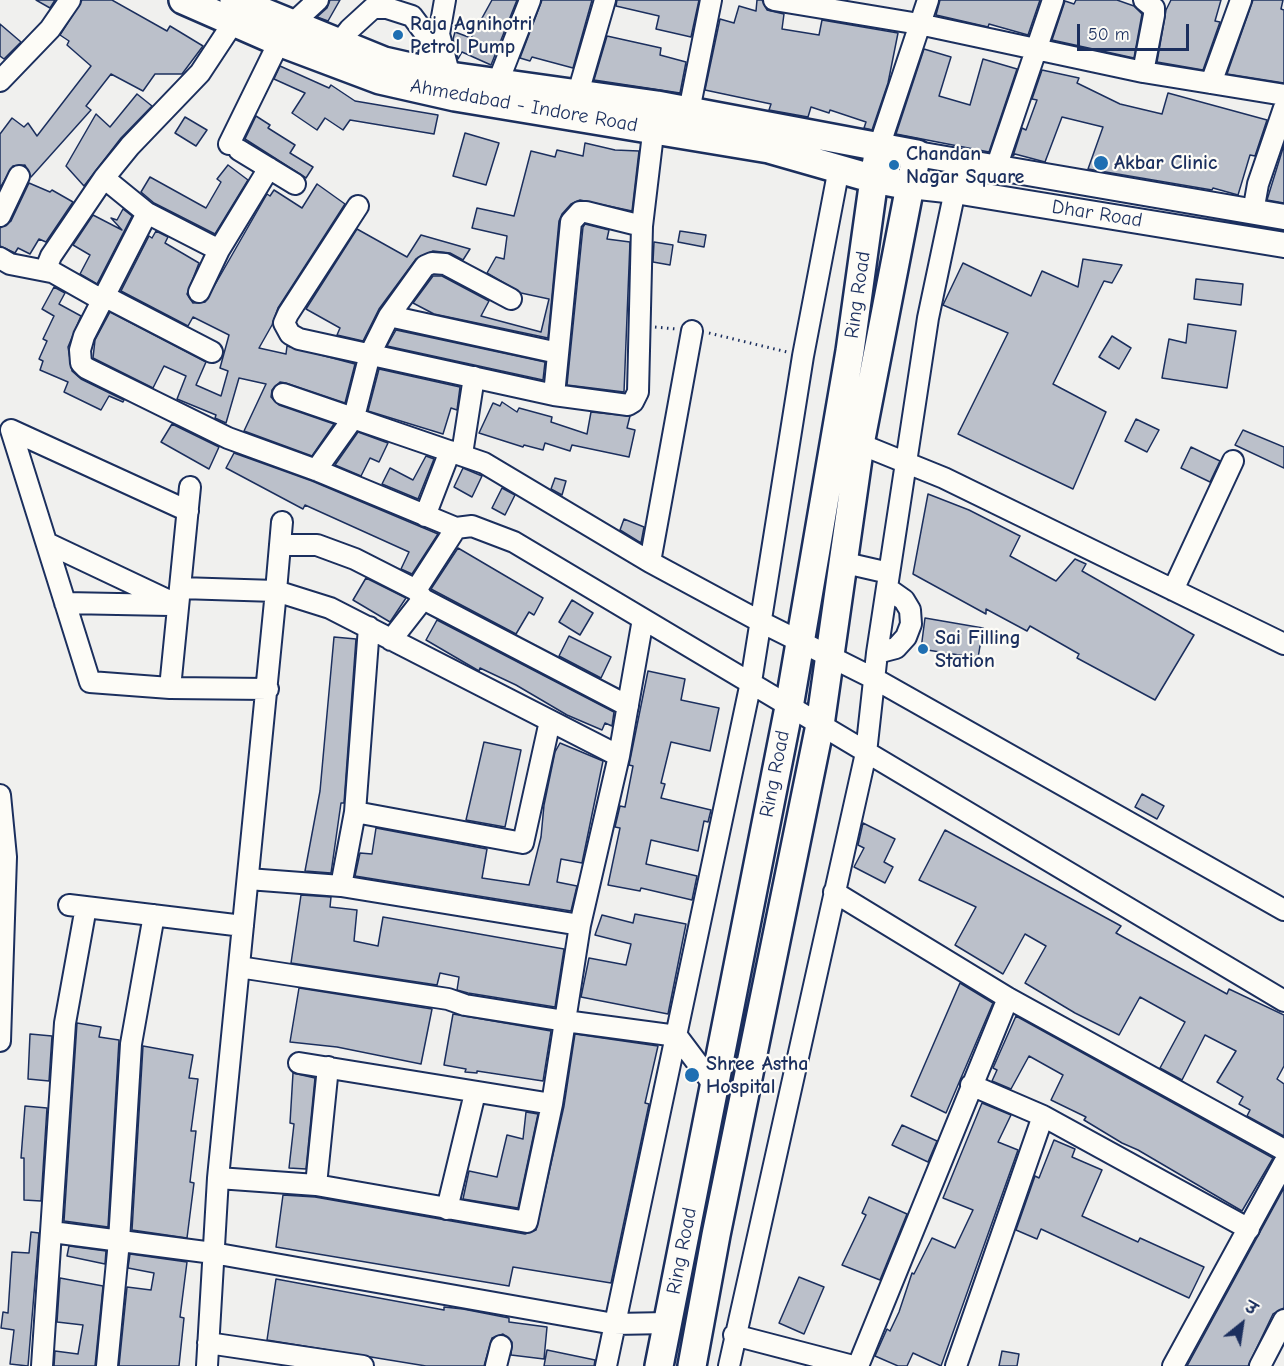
<!DOCTYPE html>
<meta charset="utf-8">
<style>
body{margin:0}
#map{position:relative;width:1284px;height:1366px;overflow:hidden;background:#f0f0ee;font-family:"Comic Neue","Playpen Sans Deva",sans-serif}
canvas{display:block}
.north{position:absolute;left:1212px;top:1294px;width:60px;height:60px;-webkit-text-stroke:4px #fdfcf7;paint-order:stroke;rotate:30deg;font-size:16px;font-weight:700;line-height:24px;text-align:center;color:#1b2f5e}
.north::after{content:'';display:block;margin:auto;width:21px;height:27px;background:#1b2f5e;clip-path:polygon(50% 0,100% 100%,50% 72%,0 100%)}
.scale{position:absolute;left:1077px;top:24px;width:112px;height:27px;box-sizing:border-box;border:3px solid #1b2f5e;border-top:0;padding-left:8px;font-size:18px;line-height:21px;white-space:nowrap;color:#1b2f5e;-webkit-text-stroke:4px #fdfcf7;paint-order:stroke}
</style>
<div id="map">
<canvas width="1284" height="1366"></canvas>
<div class="north">उ</div>
<div class="scale">50 m</div>
</div>
<script>
const g = document.querySelector('canvas').getContext('2d');
g.lineJoin = 'round';
function paint(path, color) { g.fillStyle = color; g.fill(path, 'evenodd'); }
const shape = rows => new Path2D(rows.map(r => 'M' + r).join(''));
function trace(path, color, width, dash) { g.strokeStyle = color; g.lineWidth = width; g.lineCap = dash ? 'butt' : 'round'; g.setLineDash(dash || []); g.stroke(path); }
function write(font, color, halo, rows, align = 'center') {
  g.font = font + ' "Comic Neue",sans-serif'; g.lineWidth = 4.5; g.setLineDash([]); g.textBaseline = 'middle'; g.strokeStyle = halo; g.fillStyle = color; for (const [text, x, y, turn = 0] of rows) {
    g.save(); g.translate(x, y); g.rotate((+turn || 0) * Math.PI / 180); g.textAlign = isNaN(turn) ? turn : align; if (halo) g.strokeText(text, 0, 0); g.fillText(text, 0, 0); g.restore();
  }
}
const building = shape([
 [36,0,55,0,50,8,36,0],
 [82,0,112,0,167,31,170,26,203,46,182,74,155,74,143,91,111,74,86,106,91,110,31,177,25,165,13,166,0,188,0,134,12,118,24,127,28,123,37,136,91,66,67,45,69,41,60,35,82,0],
 [330,0,340,0,328,21,317,17,327,8,330,0],
 [492,0,517,0,491,65,462,52,458,59,453,39,455,32,471,38,492,0],
 [542,0,592,0,573,68,532,57,530,61,520,58,542,0],
 [617,0,699,0,691,37,656,29,659,16,616,6,617,0],
 [757,0,762,0,767,10,784,14,782,29,819,35,822,20,898,33,888,83,872,130,864,128,866,122,830,110,829,113,811,107,808,117,769,110,771,104,705,90,720,19,734,23,739,6,756,11,757,0],
 [940,0,1040,0,1028,35,989,24,988,27,936,15,940,0],
 [1076,0,1117,0,1134,6,1142,14,1134,58,1052,40,1065,1,1074,4,1076,0],
 [1171,0,1221,0,1215,21,1220,22,1203,70,1157,62,1166,10,1171,0],
 [1253,0,1283,0,1281,9,1284,10,1284,83,1227,74,1253,0],
 [0,24,21,42,4,59,0,56,0,24],
 [607,36,661,48,660,55,686,62,680,93,594,80,607,36],
 [924,49,951,57,939,96,970,105,983,59,1017,69,989,152,896,134,924,49],
 [280,66,329,88,331,85,355,101,438,115,434,134,350,120,343,130,325,118,317,130,292,113,305,93,274,79,280,66],
 [1042,70,1079,78,1077,83,1120,104,1162,114,1168,93,1267,120,1255,156,1250,155,1238,195,1213,188,1212,190,1088,169,1103,127,1062,117,1045,162,1015,154,1013,156,1022,128,1026,130,1037,100,1032,99,1042,70],
 [137,94,152,106,121,138,84,186,66,166,96,114,110,127,137,94],
 [256,116,270,125,268,128,295,145,290,153,313,167,306,178,245,139,256,116],
 [185,117,207,130,196,146,175,133,185,117],
 [465,133,499,143,486,185,453,176,465,133],
 [585,143,615,150,639,151,632,211,580,200,571,204,562,214,559,221,548,338,434,314,413,303,433,276,442,276,489,301,481,316,541,332,549,299,521,293,487,273,496,257,504,259,507,236,472,228,477,208,514,216,531,151,555,157,557,150,583,156,585,143],
 [1284,145,1284,203,1267,200,1284,145],
 [228,165,248,180,215,234,154,203,141,192,150,177,206,208,221,182,217,179,228,165],
 [29,183,50,192,52,190,73,202,46,242,39,239,30,254,18,248,15,253,0,246,0,228,11,221,29,183],
 [317,184,345,204,278,308,272,325,259,348,286,354,287,346,355,364,345,403,286,383,280,382,272,390,271,397,279,405,334,424,312,456,244,431,266,384,239,378,226,423,215,418,216,415,177,399,186,376,164,366,153,388,93,358,95,340,110,312,206,362,196,385,221,396,228,371,220,368,229,335,193,317,188,326,121,291,149,236,152,238,156,231,168,237,165,243,199,263,187,294,193,303,205,302,267,194,270,196,274,190,302,208,317,184],
 [123,209,132,216,97,284,80,274,90,255,73,245,93,215,122,230,111,218,117,220,123,209],
 [585,224,609,230,607,239,630,242,624,392,567,385,583,227,585,224],
 [357,229,407,257,421,235,470,249,463,260,450,253,433,251,416,259,379,309,363,341,337,335,340,328,306,309,357,229],
 [680,231,706,235,704,247,678,242,680,231],
 [654,242,673,245,670,265,653,262,654,242],
 [1083,259,1122,265,1112,283,1104,281,1053,384,1106,412,1073,489,958,434,1008,333,943,305,963,263,1031,296,1042,271,1078,287,1083,259],
 [1196,279,1243,284,1241,305,1194,299,1196,279],
 [54,287,65,293,59,304,81,316,68,347,72,371,81,379,124,400,123,402,109,396,101,410,64,392,68,382,40,370,43,361,39,359,47,341,43,339,54,316,42,309,54,287],
 [1188,324,1236,331,1227,388,1162,378,1169,339,1186,343,1188,324],
 [396,330,545,362,543,380,387,346,396,330],
 [1112,336,1131,348,1119,369,1099,357,1112,336],
 [379,369,460,387,457,410,451,408,443,434,368,411,379,369],
 [502,402,517,412,519,408,552,417,551,422,587,434,591,412,630,416,627,428,635,430,629,457,572,445,570,451,545,443,543,450,524,445,523,447,479,433,493,403,500,406,502,402],
 [1136,419,1159,430,1147,452,1125,441,1136,419],
 [172,424,219,447,209,469,161,442,172,424],
 [1243,430,1284,447,1284,468,1235,445,1243,430],
 [358,432,388,443,379,462,370,458,361,476,335,465,358,432],
 [1191,447,1220,461,1210,482,1181,468,1191,447],
 [234,453,312,481,438,534,412,574,401,569,409,552,305,505,303,509,226,468,234,453],
 [426,456,434,459,418,499,382,484,390,468,413,480,426,456],
 [463,468,482,476,472,497,454,487,463,468],
 [555,478,566,481,562,495,551,489,555,478],
 [502,488,515,495,505,515,492,508,502,488],
 [928,494,969,510,1020,536,1010,556,1056,581,1075,559,1086,564,1082,571,1194,635,1155,700,1077,658,1079,654,1030,626,1027,631,986,609,986,614,913,574,928,494],
 [624,519,644,527,641,543,620,530,624,519],
 [458,548,543,598,534,615,529,612,516,634,431,589,458,548],
 [366,578,406,598,390,622,353,600,366,578],
 [572,600,593,613,580,635,559,622,572,600],
 [925,618,983,628,978,658,921,649,925,618],
 [437,620,614,712,612,726,605,723,602,730,567,715,516,685,480,668,479,671,426,640,437,620],
 [569,636,611,657,601,678,559,656,569,636],
 [334,637,356,639,344,803,341,803,331,873,305,871,320,791,334,637],
 [648,671,685,679,681,700,719,708,710,751,671,742,661,783,665,784,661,798,711,810,708,822,704,821,698,851,651,840,646,864,697,876,692,900,641,888,640,891,608,885,620,828,615,827,620,806,625,807,633,766,629,765,648,671],
 [484,742,521,750,505,827,466,820,484,742],
 [560,743,603,761,582,863,561,859,557,882,577,886,571,911,355,876,360,853,372,854,376,828,487,849,482,878,529,885,541,837,544,805,555,752,560,743],
 [1142,794,1164,806,1157,819,1135,807,1142,794],
 [863,823,895,839,884,862,893,867,885,883,854,867,864,848,858,845,863,823],
 [945,830,1121,926,1116,933,1227,994,1229,989,1284,1015,1284,1066,1277,1079,1284,1084,1284,1136,1247,1116,1250,1110,1239,1104,1243,1097,1217,1082,1236,1051,1205,1035,1182,1080,1160,1068,1185,1022,1140,997,1119,1035,1075,1013,1025,983,1046,946,1025,934,1003,974,955,945,976,907,919,880,945,830],
 [301,895,331,897,330,907,357,910,354,941,378,946,383,917,564,949,555,1007,468,993,457,990,459,977,440,973,437,985,291,963,301,895],
 [635,914,686,924,668,1014,581,997,589,958,626,965,631,944,595,935,602,915,633,923,635,914],
 [960,983,993,1003,946,1113,911,1096,960,983],
 [299,988,432,1009,421,1064,337,1047,290,1042,299,988],
 [453,1014,551,1031,543,1081,477,1071,477,1073,465,1072,466,1069,444,1065,453,1014],
 [1016,1016,1273,1158,1242,1211,1138,1150,1122,1143,1084,1120,1086,1117,1051,1100,1063,1075,1029,1056,1011,1089,992,1081,997,1070,993,1068,1016,1016],
 [77,1023,101,1027,99,1037,119,1040,108,1227,64,1221,77,1023],
 [30,1034,52,1036,49,1081,28,1079,30,1034],
 [575,1034,658,1046,645,1103,649,1104,611,1283,513,1267,509,1286,276,1247,283,1195,315,1197,525,1234,536,1230,564,1106,575,1034],
 [143,1046,193,1055,189,1078,198,1079,191,1131,196,1131,190,1182,194,1183,187,1238,132,1230,143,1046],
 [293,1073,315,1078,306,1169,289,1168,294,1124,290,1123,293,1073],
 [982,1103,1011,1115,998,1142,1018,1150,941,1366,913,1353,907,1366,898,1366,875,1356,887,1329,890,1331,899,1312,912,1273,914,1274,932,1238,955,1248,973,1210,943,1198,982,1103],
 [25,1106,47,1108,41,1201,24,1200,24,1158,21,1158,25,1106],
 [526,1112,538,1114,518,1208,463,1199,469,1171,497,1177,507,1135,523,1139,526,1112],
 [902,1125,937,1141,928,1162,892,1145,902,1125],
 [1054,1140,1075,1149,1072,1157,1102,1170,1082,1216,1138,1242,1140,1238,1204,1267,1189,1298,1041,1229,1037,1239,1016,1230,1035,1176,1039,1178,1054,1140],
 [1284,1188,1284,1308,1273,1314,1248,1366,1187,1366,1284,1188],
 [869,1197,907,1214,880,1280,842,1265,866,1215,862,1213,869,1197],
 [31,1232,39,1233,28,1366,10,1364,14,1330,1,1328,3,1312,8,1313,12,1252,29,1253,31,1232],
 [69,1246,106,1251,105,1264,67,1256,69,1246],
 [130,1254,187,1262,180,1317,184,1318,179,1366,119,1366,127,1287,151,1290,154,1273,128,1268,130,1254],
 [799,1277,824,1287,804,1334,779,1323,799,1277],
 [60,1278,103,1286,95,1366,54,1366,55,1351,78,1354,83,1325,57,1322,60,1278],
 [276,1279,444,1310,444,1307,463,1309,509,1318,509,1322,547,1327,544,1359,511,1355,512,1342,503,1334,492,1338,484,1366,426,1366,267,1340,276,1279],
 [547,1350,595,1360,594,1366,544,1366,547,1350],
 [1002,1351,1019,1354,1017,1366,999,1366,1002,1351]
]);
paint(building, '#bbc0ca');
trace(building, '#1b2f5e', 1.5);
const minor = shape([
 [445,0,439,34,452,85],
 [774,0,919,24,1143,72,1284,95],
 [292,24,318,0],
 [332,52,350,29,373,8,387,8,412,16,427,36,430,48,425,83],
 [1143,72,1154,15,1154,8,1144,0],
 [0,81,50,29,70,0],
 [498,82,530,0],
 [1211,83,1241,0],
 [578,93,605,0],
 [689,111,711,0],
 [229,144,279,42],
 [879,147,928,0],
 [239,150,295,184],
 [996,168,1053,0],
 [104,178,147,213,219,250],
 [358,206,288,314,284,323,290,334,299,339,554,395,628,405,633,402,638,392,642,226,655,117],
 [1253,212,1258,184,1284,108],
 [147,213,84,336,80,350,81,363,86,368,228,438,316,470,456,528,472,526,514,542,1284,1001],
 [0,216,19,176],
 [0,258,10,264,51,272],
 [199,292,219,250,269,168],
 [104,296,212,352],
 [102,300,49,270,47,266,51,256,104,178,130,146,200,73,233,23],
 [389,316,558,353],
 [283,394,484,463,650,562,763,623,875,679,1284,910],
 [554,395,571,222,580,212,586,212,642,226],
 [860,444,944,478,1284,644],
 [462,454,474,377],
 [316,470,354,417,370,354,389,316,425,266,432,263,445,264,511,299],
 [188,511,11,430,90,682,170,688,190,487],
 [425,516,450,451],
 [47,543,178,605],
 [280,545,317,545,355,559,416,590],
 [650,562,692,331],
 [841,562,889,573],
 [180,588,276,591,282,522],
 [1173,590,1233,461],
 [423,599,628,706],
 [65,603,170,605],
 [391,640,423,599,416,590,456,528],
 [877,653,896,648,906,637,911,624,910,610,904,600,887,588],
 [170,688,268,689],
 [0,795,6,857,0,1041],
 [355,812,523,843,550,721],
 [248,879,341,886,580,925],
 [341,886,355,812,369,627],
 [834,892,1008,998,1284,1150],
 [69,905,243,926],
 [239,967,448,999,465,1005,565,1021,677,1036,713,1084],
 [299,1063,552,1104],
 [1043,1116,1249,1229],
 [218,1178,316,1185,527,1222,552,1104,580,925,619,756,643,619],
 [316,1185,328,1067],
 [447,1209,475,1093],
 [52,1232,213,1253,614,1324,668,1323],
 [734,1335,853,1366],
 [208,1343,363,1366],
 [42,1366,65,1023,86,907],
 [107,1366,119,1241,131,1044,154,915],
 [207,1366,218,1178,276,591,330,608,619,756],
 [496,1366,501,1346],
 [606,1366,751,682,803,356,839,168],
 [729,1366,866,753,877,653,928,318,961,162],
 [858,1366,1008,998],
 [956,1366,1043,1116,971,1085],
 [1173,1366,1284,1163],
 [1260,1366,1284,1320]
]);
const major = shape([
 [917,154,1284,217],
 [910,186,955,191,1284,245]
]);
const highway = shape([
 [183,0,279,42,380,80,455,97,769,149,874,179,850,351,789,707,659,1366],
 [234,0,384,61,450,76,657,105,917,154,910,186,874,179,879,147],
 [692,1366,716,1235,820,725,860,444,910,186]
]);
trace(minor, '#1b2f5e', 24);
trace(major, '#1b2f5e', 28);
trace(highway, '#1b2f5e', 32);
trace(shape([
 [655,327,676,329],
 [709,333,787,352]
]), '#1b2f5e', 3, [1.5, 4.5]);
trace(minor, '#fdfcf7', 20);
trace(major, '#fdfcf7', 24);
trace(highway, '#fdfcf7', 27);
for (const [x, y, r, color] of [
 [398,35,6,"#1f6fb2"],
 [1101,163,8,"#1f6fb2"],
 [894,165,6,"#1f6fb2"],
 [923,649,6,"#1f6fb2"],
 [692,1075,8,"#1f6fb2"]
]) { const dot = new Path2D(); dot.arc(x, y, r, 0, 2 * Math.PI); g.fillStyle = color; g.fill(dot); trace(dot, '#fdfcf7', 2); }
write('bold 20px', '#1b2f5e', '#fdfcf7', [
 ["Raja Agnihotri",410,24],
 ["Petrol Pump",410,47],
 ["Chandan",906,154],
 ["Nagar Square",906,177],
 ["Akbar Clinic",1114,163],
 ["Sai Filling",935,638],
 ["Station",935,661],
 ["Shree Astha",706,1064],
 ["Hospital",706,1087]
], 'left');
write('20px', '#1b2f5e', '#fdfcf7', [
 ["Ahmedabad - Indore Road",524,106,10],
 ["Dhar Road",1097,214,9],
 ["Ring Road",858,295,-82],
 ["Ring Road",775,774,-79],
 ["Ring Road",682,1251,-79]
]);
</script>
